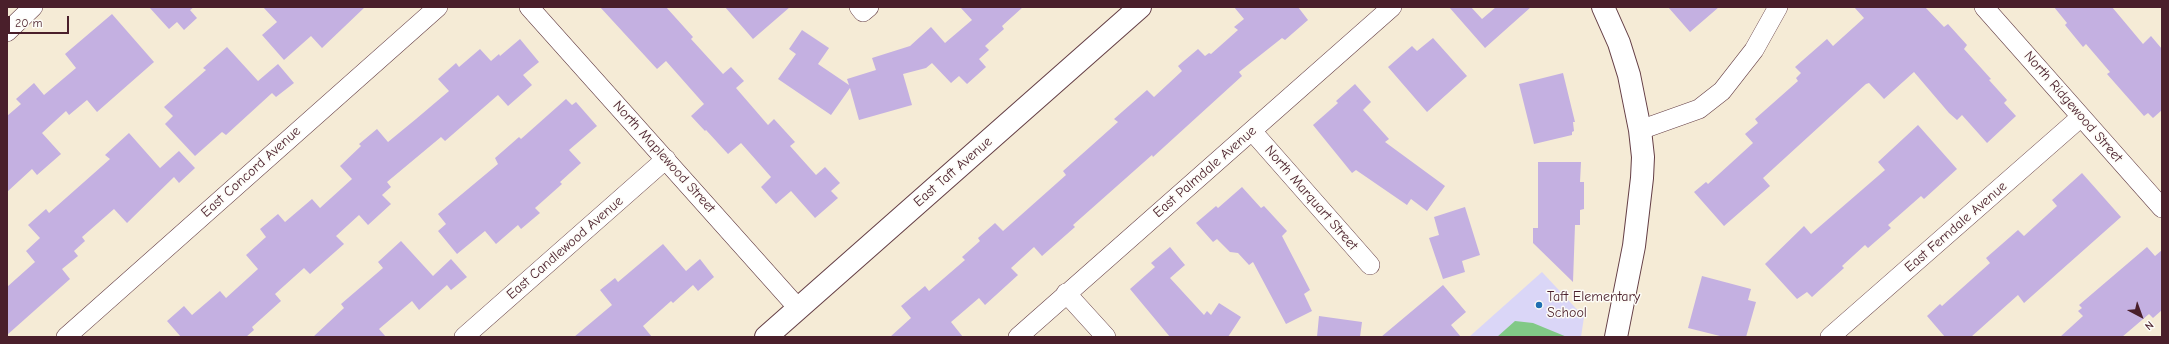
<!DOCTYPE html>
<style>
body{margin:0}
#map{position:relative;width:2169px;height:344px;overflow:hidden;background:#f5ebd6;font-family:"Comic Neue",sans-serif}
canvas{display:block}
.frame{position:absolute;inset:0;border:8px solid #4a1f2b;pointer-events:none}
.north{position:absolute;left:2121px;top:296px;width:40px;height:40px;-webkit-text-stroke:3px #fdfcf7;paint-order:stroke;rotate:139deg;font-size:11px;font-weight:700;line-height:16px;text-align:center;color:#4a1f2b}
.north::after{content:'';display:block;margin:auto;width:14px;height:18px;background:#4a1f2b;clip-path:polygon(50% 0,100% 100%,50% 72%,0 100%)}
.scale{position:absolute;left:8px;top:16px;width:61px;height:18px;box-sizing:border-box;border:2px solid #4a1f2b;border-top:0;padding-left:5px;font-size:12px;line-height:14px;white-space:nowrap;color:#4a1f2b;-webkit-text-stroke:3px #fdfcf7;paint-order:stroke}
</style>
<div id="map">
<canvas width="2169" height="344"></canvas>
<div class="frame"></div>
<div class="north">N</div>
<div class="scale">20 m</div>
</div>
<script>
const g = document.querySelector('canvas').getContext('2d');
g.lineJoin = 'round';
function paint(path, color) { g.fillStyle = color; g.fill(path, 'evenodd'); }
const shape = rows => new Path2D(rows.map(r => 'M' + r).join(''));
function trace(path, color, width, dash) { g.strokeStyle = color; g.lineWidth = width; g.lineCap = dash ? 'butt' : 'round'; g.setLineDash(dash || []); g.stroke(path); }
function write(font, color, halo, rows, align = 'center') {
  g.font = font + ' "Comic Neue",sans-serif'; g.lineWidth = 3; g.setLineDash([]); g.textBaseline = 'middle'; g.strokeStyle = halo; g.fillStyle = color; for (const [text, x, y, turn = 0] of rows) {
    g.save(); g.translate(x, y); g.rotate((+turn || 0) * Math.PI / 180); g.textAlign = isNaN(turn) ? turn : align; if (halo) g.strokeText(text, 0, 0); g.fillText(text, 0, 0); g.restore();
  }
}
paint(shape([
 [1542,272,1584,317,1581,337,1469,337]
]), '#dad6f7');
paint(shape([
 [1515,321,1533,323,1567,337,1497,337]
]), '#81c986');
paint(shape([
 [149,7,194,7,190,10,197,18,184,30,177,22,169,29],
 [263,7,365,7,322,48,311,36,284,60,262,35,277,22],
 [600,7,666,7,693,37,691,39,723,74,731,67,744,81,736,88,768,125,774,119,795,142,790,146,816,175,825,167,840,183,831,191,838,198,815,218,791,191,776,204,761,187,771,177,741,143,728,154,706,130,705,131,691,116,704,104,666,61,657,69],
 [725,7,790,7,753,39],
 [960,7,1023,7,1002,26,1004,29,985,46,989,50,979,59,986,67,967,84,959,76,951,83,932,63,926,68,903,74,912,105,859,120,850,88,831,115,778,79,796,54,789,49,802,30,829,48,818,64,849,85,847,79,876,70,872,58,910,46,931,27,945,43,972,20],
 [1234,7,1298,7,1308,20,1285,40,1282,38,1239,72,1242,76,1153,157,1152,155,1073,225,1075,227,1042,256,1034,247,1011,268,1018,275,985,305,979,298,951,322,963,337,890,337,911,318,901,306,925,286,929,291,965,260,962,257,980,241,978,238,995,223,1003,231,1066,175,1063,171,1118,122,1114,119,1147,90,1154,97,1182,71,1178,66,1198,49,1205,56,1209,53,1211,54,1238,30,1234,27,1244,19],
 [1449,7,1471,7,1482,19,1496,7,1531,7,1485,48],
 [1668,7,1719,7,1690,32],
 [1854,7,1925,7,1944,27,1948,24,1967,45,1964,49,1991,79,1989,80,2007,100,2004,103,2016,116,1987,143,1962,115,1957,120,1949,113,1914,72,1884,99,1869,83,1866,84,1763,178,1770,186,1724,226,1694,192,1706,182,1708,184,1753,143,1745,134,1758,123,1755,119,1798,81,1796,78,1801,73,1795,67,1827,39,1833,46,1864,18],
 [2054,7,2112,7,2143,44,2151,36,2162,49,2162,110,2153,118,2148,113,2144,116,2107,74,2110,72,2086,44,2083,47,2065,25,2067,23],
 [112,14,154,62,97,112,87,100,69,115,66,111,42,133,61,154,37,175,32,169,7,192,7,116,21,104,16,99,34,83,44,95,76,68,65,54],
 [1433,38,1467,76,1427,112,1388,67,1412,46,1417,51],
 [520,39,539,62,523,75,532,85,508,106,498,95,445,141,441,137,387,182,391,187,382,195,391,204,368,225,359,215,336,236,344,244,310,274,304,268,275,294,281,301,252,327,254,330,246,337,181,337,167,321,184,306,192,315,220,291,226,298,258,269,246,255,266,237,260,229,278,214,285,222,312,199,320,208,352,179,340,166,361,146,359,144,377,129,388,142,416,119,449,91,438,79,456,63,459,67,480,49,491,61,499,54,500,56],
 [227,47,258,81,278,64,294,83,276,97,272,93,226,135,222,132,195,156,165,124,173,116,164,107,206,70,203,68],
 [1563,73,1575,122,1573,122,1574,131,1572,132,1572,135,1534,144,1519,84],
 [1355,84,1371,102,1363,110,1389,139,1385,142,1445,186,1427,211,1411,199,1407,205,1356,170,1352,173,1313,125,1338,103,1336,101],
 [566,99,572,105,576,102,597,126,569,150,581,163,560,182,562,184,535,208,540,213,521,229,518,225,496,244,485,231,457,254,438,231,446,224,438,214,498,164,495,158,519,137,521,139],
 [1918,125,1957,169,1924,199,1921,196,1888,225,1891,228,1868,248,1865,245,1842,266,1844,268,1812,297,1807,292,1797,299,1765,264,1804,226,1811,234,1885,170,1878,162],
 [129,133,160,168,179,151,195,168,179,183,174,177,127,223,114,209,82,237,85,241,74,251,78,256,62,269,70,279,7,335,7,287,35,262,26,251,40,238,28,225,46,209,49,213,110,159,105,155],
 [1538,162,1581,162,1580,182,1584,182,1584,209,1580,210,1580,225,1575,225,1573,282,1533,243,1533,228,1538,228],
 [2082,173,2121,217,2024,303,2018,295,1971,337,1945,337,1927,316,1940,304,1942,306,1990,263,1986,258,2018,230,2024,236,2057,206,2052,200],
 [1242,187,1261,208,1264,206,1287,231,1282,236,1310,290,1304,294,1312,311,1286,324,1253,262,1249,265,1238,253,1230,252,1217,239,1213,242,1196,223,1216,206,1218,208],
 [1465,207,1480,255,1462,261,1465,272,1443,279,1429,238,1439,235,1434,217],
 [401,241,433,276,451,259,467,277,451,290,447,285,419,310,412,301,379,329,386,337,313,337,344,308,341,304,383,268,378,262],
 [663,244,686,271,700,259,714,277,698,291,693,285,673,303,671,301,643,326,652,337,574,337,612,305,600,290,615,278,618,282],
 [1170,247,1185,265,1170,278,1204,315,1207,311,1211,315,1219,303,1241,317,1228,337,1170,337,1130,289,1155,267,1151,263],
 [2147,247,2155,256,2162,250,2162,310,2153,318,2149,314,2122,337,2060,337,2083,316,2078,311,2082,308,2079,305],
 [1702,276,1751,289,1748,300,1756,302,1746,337,1724,337,1688,328],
 [1443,285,1466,312,1451,325,1461,337,1381,337],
 [1319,316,1362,322,1360,337,1317,337]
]), '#c4b0e1');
const minor = shape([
 [529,7,798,308],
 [859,7,863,12,869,7],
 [1984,7,2162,208],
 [7,32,33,7],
 [1640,130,1699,109,1722,91,1754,50,1778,7],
 [1252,131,1370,265],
 [1066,293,1106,337],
 [66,337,438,7],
 [464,337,666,159],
 [1018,337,1392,7],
 [1830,337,2081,117]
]);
const tertiary = shape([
 [1603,7,1619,43,1629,75,1640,130,1643,157,1642,178,1634,246,1616,337]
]);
const primary = shape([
 [766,337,1140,7]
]);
trace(minor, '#643e45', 20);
trace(tertiary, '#643e45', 24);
trace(primary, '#643e45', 24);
trace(minor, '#fff', 19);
trace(tertiary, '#fff', 22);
trace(primary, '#fff', 22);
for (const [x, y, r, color] of [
 [1539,305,4,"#1f6fb2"]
]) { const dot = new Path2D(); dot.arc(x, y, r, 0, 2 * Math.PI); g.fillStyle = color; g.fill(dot); trace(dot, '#fdfcf7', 1.5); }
write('14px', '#4a1f2b', '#fdfcf7', [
 ["North Ridgewood Street",2073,107,49],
 ["North Maplewood Street",664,157,48],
 ["East Concord Avenue",251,172,-42],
 ["East Taft Avenue",953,172,-41],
 ["East Palmdale Avenue",1205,172,-41],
 ["North Marquart Street",1311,198,49],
 ["East Ferndale Avenue",1956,227,-41],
 ["East Candlewood Avenue",565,248,-41]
]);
write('14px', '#4a1f2b', '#fdfcf7', [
 ["Taft Elementary",1547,297],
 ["School",1547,313]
], 'left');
</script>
